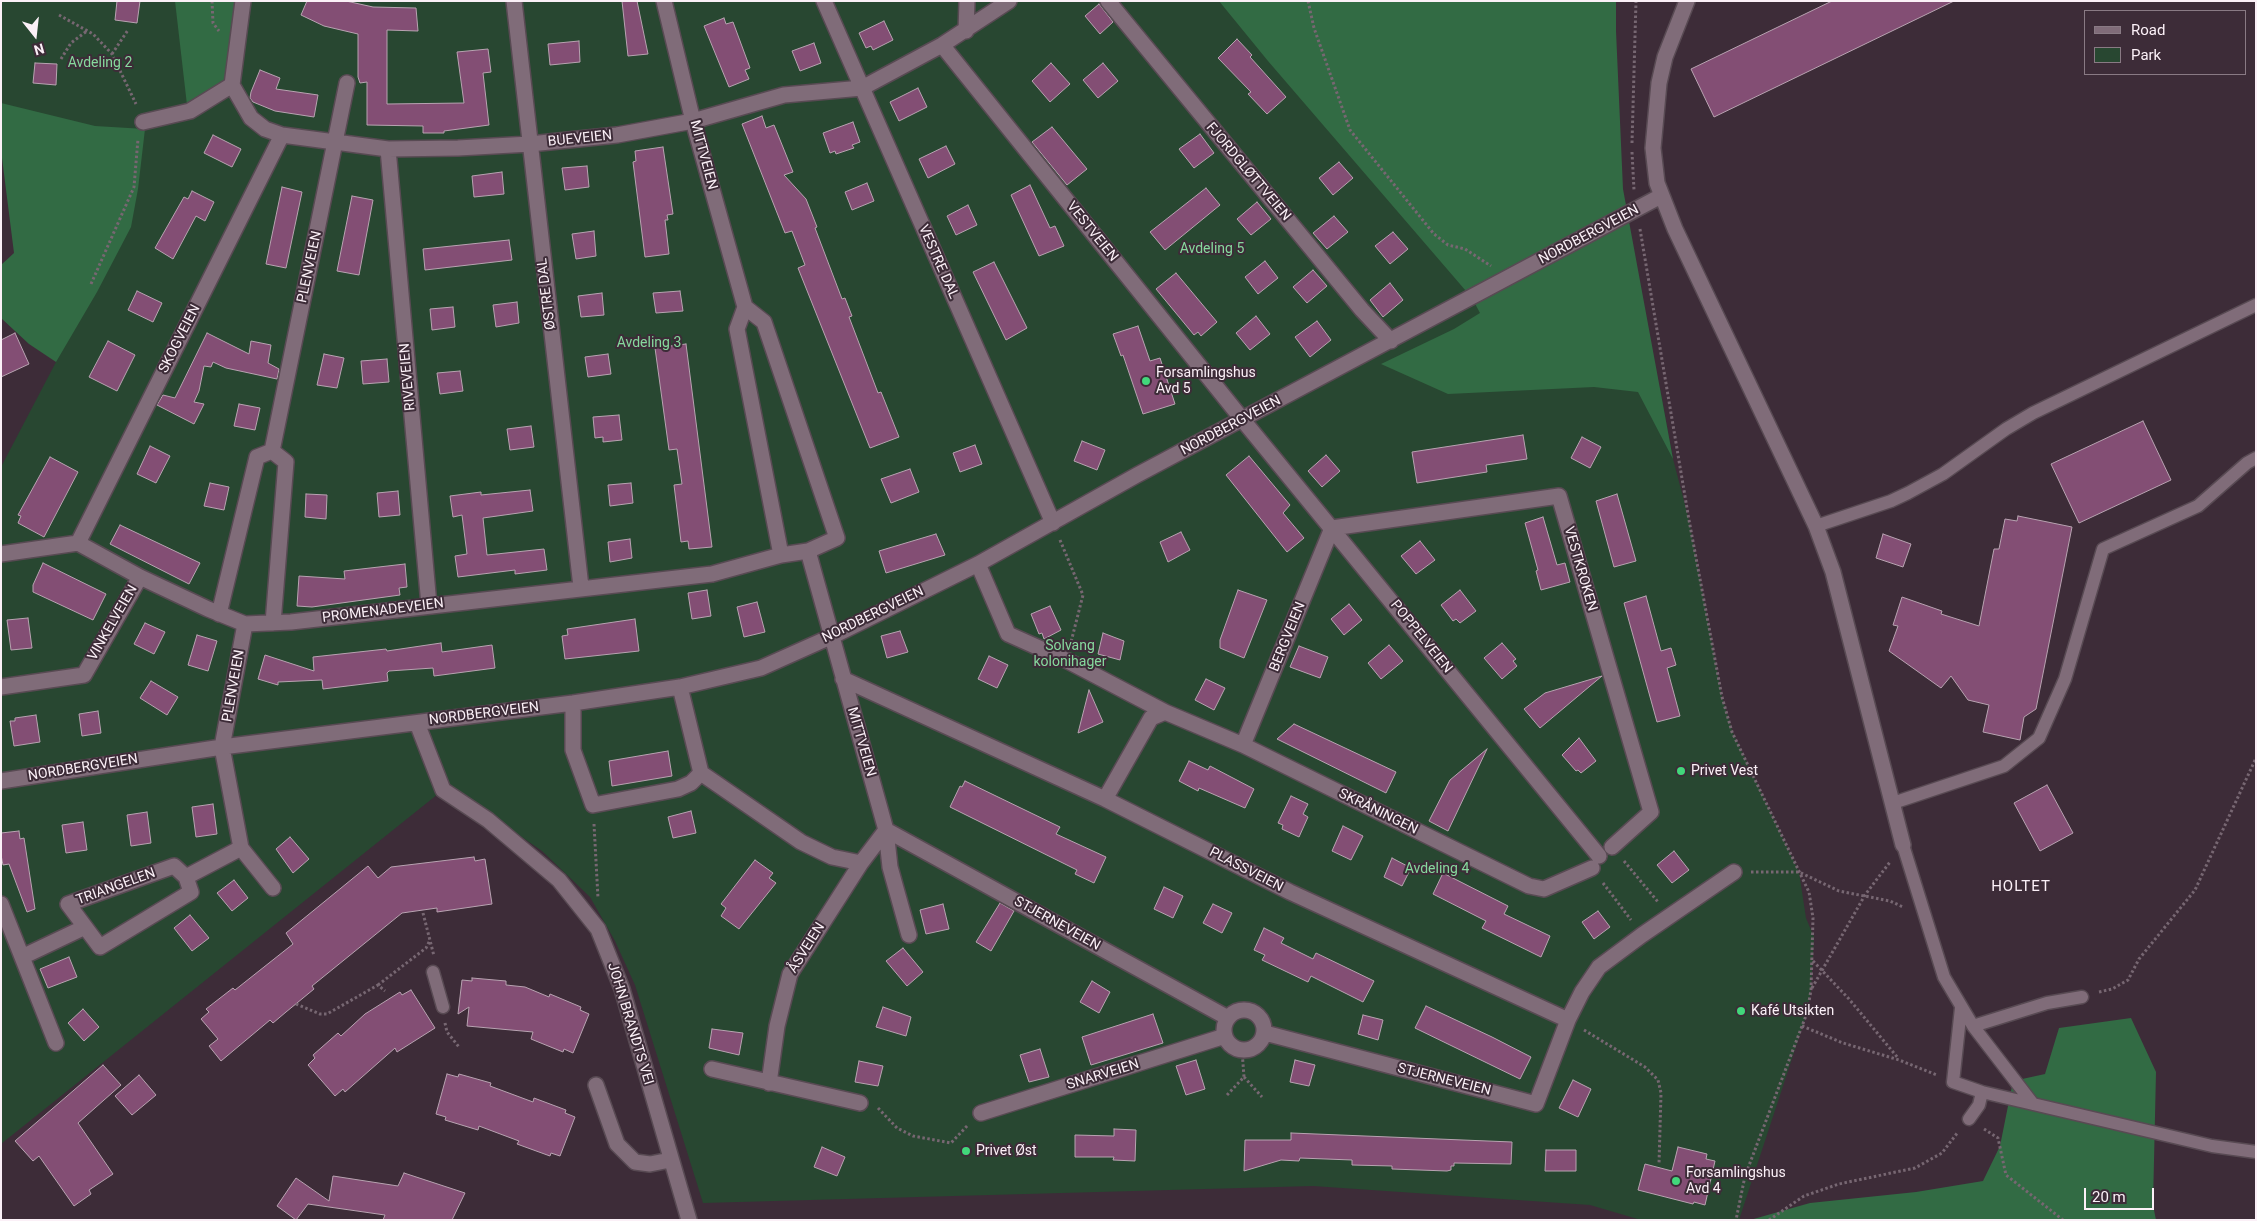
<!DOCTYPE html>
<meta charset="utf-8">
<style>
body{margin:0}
#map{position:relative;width:2257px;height:1221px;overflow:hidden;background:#3d2c38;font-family:Roboto,sans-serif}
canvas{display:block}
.frame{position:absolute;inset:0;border:2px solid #fbf0f7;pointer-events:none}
.legend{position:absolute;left:2084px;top:10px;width:162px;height:65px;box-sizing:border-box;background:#3d2c38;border:1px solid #897a84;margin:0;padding:6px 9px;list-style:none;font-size:15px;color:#fbf0f7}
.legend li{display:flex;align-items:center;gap:10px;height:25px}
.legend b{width:25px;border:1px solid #897a84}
.north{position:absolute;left:10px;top:10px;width:50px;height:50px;-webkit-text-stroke:4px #3d2c38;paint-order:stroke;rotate:164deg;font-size:14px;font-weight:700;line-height:20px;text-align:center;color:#fbf0f7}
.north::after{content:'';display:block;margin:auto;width:18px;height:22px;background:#fbf0f7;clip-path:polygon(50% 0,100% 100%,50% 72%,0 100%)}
.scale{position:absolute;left:2084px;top:1188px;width:70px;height:22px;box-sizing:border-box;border:2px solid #fbf0f7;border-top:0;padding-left:6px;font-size:15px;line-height:18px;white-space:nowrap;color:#fbf0f7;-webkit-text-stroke:4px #3d2c38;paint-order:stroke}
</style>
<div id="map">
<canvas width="2257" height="1221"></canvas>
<div class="frame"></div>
<ul class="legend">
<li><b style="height:6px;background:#806c79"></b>Road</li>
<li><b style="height:14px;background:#284731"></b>Park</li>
</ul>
<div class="north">N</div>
<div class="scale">20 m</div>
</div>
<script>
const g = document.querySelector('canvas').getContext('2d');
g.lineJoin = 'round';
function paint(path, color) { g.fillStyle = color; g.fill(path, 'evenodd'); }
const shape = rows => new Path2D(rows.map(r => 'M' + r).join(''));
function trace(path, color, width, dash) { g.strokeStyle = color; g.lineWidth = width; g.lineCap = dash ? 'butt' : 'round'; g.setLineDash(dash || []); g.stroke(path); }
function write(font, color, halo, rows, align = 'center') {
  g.font = font + ' Roboto,sans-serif'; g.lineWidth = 4; g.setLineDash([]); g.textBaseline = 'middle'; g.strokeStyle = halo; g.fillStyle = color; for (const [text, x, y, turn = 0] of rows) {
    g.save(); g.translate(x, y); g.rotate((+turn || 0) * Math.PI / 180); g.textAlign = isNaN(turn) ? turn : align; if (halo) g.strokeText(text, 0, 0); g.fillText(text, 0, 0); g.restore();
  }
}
paint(shape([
 [1,1,1220,1,1660,388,1673,459,1689,520,1722,697,1733,733,1799,872,1806,918,1814,937,1811,990,1807,1013,1739,1220,1641,1220,1590,1205,1313,1186,703,1203,635,985,615,941,590,897,542,851,490,815,443,790,1,1144,1,467,56,362,1,131]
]), '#284731');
paint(shape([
 [175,1,240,1,229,82,187,105],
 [1219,1,1616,1,1616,31,1623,189,1673,459,1638,392,1594,387,1448,394,1381,364,1454,329,1480,313,1472,298,1268,61],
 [1,103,95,126,145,129,138,189,131,227,97,292,56,362,29,344,1,318,1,265,14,253,1,150],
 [2131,1018,2156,1072,2153,1205,2156,1220,1750,1220,1810,1203,1916,1192,1983,1181,2000,1146,2013,1081,2045,1074,2059,1028]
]), '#326b44');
const building = shape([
 [117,1,140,1,137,23,115,20,117,1],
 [307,1,346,1,373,7,416,8,418,31,387,30,387,104,464,103,457,52,488,49,491,72,483,73,489,125,444,131,444,133,423,133,423,126,367,125,367,82,360,83,358,77,358,34,324,26,301,15,307,1],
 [622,1,637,1,648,54,628,56,622,1],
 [1832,1,1954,1,1714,117,1691,69,1832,1],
 [1099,4,1113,22,1100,34,1085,16,1099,4],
 [724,18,726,24,733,22,750,68,745,70,749,79,729,87,704,26,724,18],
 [884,21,893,40,873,50,871,46,866,48,859,33,884,21],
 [1237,39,1252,55,1250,57,1286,97,1267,114,1248,94,1251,92,1218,58,1237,39],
 [579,41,580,62,550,65,548,44,579,41],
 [814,43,821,63,800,71,792,51,814,43],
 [35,63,57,64,56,85,33,83,35,63],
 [1051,63,1070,84,1050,102,1032,81,1051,63],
 [1103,63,1118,81,1098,98,1083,80,1103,63],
 [260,70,280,78,276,89,318,95,314,117,275,111,253,102,250,98,251,92,260,70],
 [918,88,927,107,899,121,890,102,918,88],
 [762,116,766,128,774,125,793,172,784,175,806,199,817,227,815,228,842,299,845,298,852,316,849,317,878,393,881,392,899,437,870,448,798,268,805,265,792,231,785,233,742,124,762,116],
 [853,122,860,142,852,145,854,148,836,154,835,151,830,153,823,133,853,122],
 [1052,127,1087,169,1067,185,1032,142,1052,127],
 [1200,134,1214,153,1194,168,1179,149,1200,134],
 [213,135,241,149,232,167,204,153,213,135],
 [946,146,955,164,928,178,919,159,946,146],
 [663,147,673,214,667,215,668,220,665,220,669,254,645,257,633,162,636,161,635,151,663,147],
 [1339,162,1353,178,1333,195,1319,178,1339,162],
 [587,166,589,187,565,190,562,168,587,166],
 [502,172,504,194,474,197,472,176,502,172],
 [867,183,874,201,852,210,845,192,867,183],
 [1030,185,1050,228,1055,226,1064,246,1039,256,1011,195,1030,185],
 [282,187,302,192,286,268,266,264,282,187],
 [1206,188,1220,205,1165,250,1150,232,1206,188],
 [192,191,214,202,205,221,196,216,173,259,155,248,184,197,188,199,192,191],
 [352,196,373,200,359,275,337,271,352,196],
 [1257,202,1271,219,1251,235,1237,219,1257,202],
 [968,205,977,225,956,235,947,216,968,205],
 [1334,216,1348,232,1327,249,1313,233,1334,216],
 [594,231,596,256,576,259,572,234,594,231],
 [1393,232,1408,249,1390,264,1375,246,1393,232],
 [509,240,512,260,425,270,423,249,509,240],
 [1265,261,1278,278,1258,294,1245,277,1265,261],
 [994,262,1027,328,1006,340,973,272,994,262],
 [1313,270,1327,286,1307,303,1293,287,1313,270],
 [1176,273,1217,322,1201,336,1198,332,1194,335,1156,289,1176,273],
 [1390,283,1403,300,1383,317,1370,300,1390,283],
 [137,291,162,303,153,322,128,310,137,291],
 [680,291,683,311,656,313,653,293,680,291],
 [602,293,604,315,581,317,578,296,602,293],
 [517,302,519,323,496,327,493,305,517,302],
 [453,307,455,327,432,330,430,309,453,307],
 [1256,316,1270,334,1250,350,1236,333,1256,316],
 [1317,321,1331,340,1310,357,1295,337,1317,321],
 [1138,326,1150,361,1160,358,1175,404,1143,414,1123,355,1121,356,1113,334,1138,326],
 [15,333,29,364,1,377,1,340,15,333],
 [207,333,249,354,251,341,271,345,268,363,279,369,277,379,226,368,213,362,211,367,204,366,199,391,194,402,204,404,194,424,157,405,163,395,175,398,207,333],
 [108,341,135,355,117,391,89,377,108,341],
 [686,344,712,547,689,549,688,541,681,542,674,485,682,484,677,449,669,450,655,348,686,344],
 [324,354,344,358,337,388,317,385,324,354],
 [608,354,611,374,588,377,585,357,608,354],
 [387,359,389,382,363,384,361,361,387,359],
 [460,371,463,391,440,394,437,373,460,371],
 [239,404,260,408,255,430,234,426,239,404],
 [619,415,622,440,603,442,603,437,595,438,593,417,619,415],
 [2143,421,2171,480,2079,523,2051,464,2143,421],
 [531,426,534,447,510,450,507,429,531,426],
 [1523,435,1527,459,1486,465,1487,472,1417,483,1412,452,1523,435],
 [1582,437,1601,447,1590,468,1571,458,1582,437],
 [1082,441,1105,450,1097,470,1074,461,1082,441],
 [975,445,982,464,960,472,953,453,975,445],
 [150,446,170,456,156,483,137,474,150,446],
 [1326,455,1340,471,1322,487,1308,471,1326,455],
 [1249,456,1290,505,1283,513,1304,538,1287,552,1226,475,1249,456],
 [50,457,78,472,44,537,18,523,21,516,18,515,50,457],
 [910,469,919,492,891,503,881,479,910,469],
 [210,483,229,487,224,510,204,506,210,483],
 [631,483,633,503,610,506,608,485,631,483],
 [530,490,533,511,483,518,487,555,544,549,547,570,515,574,515,570,458,577,455,556,467,554,462,515,453,517,450,496,481,492,481,495,530,490],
 [398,491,400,515,379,517,377,493,398,491],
 [306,494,327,495,326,519,305,517,306,494],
 [1617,494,1636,561,1614,567,1596,501,1617,494],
 [2018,516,2072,527,2036,709,2024,717,2020,740,1983,732,1989,705,1968,700,1951,676,1941,688,1889,651,1898,626,1893,625,1902,597,1942,611,1941,614,1979,626,1994,549,1999,549,2005,519,2017,521,2018,516],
 [1543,517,1557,565,1565,563,1570,582,1541,590,1536,571,1538,570,1525,523,1543,517],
 [120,525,200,563,189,584,110,544,120,525],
 [1181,532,1190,550,1168,562,1160,542,1181,532],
 [936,534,945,555,886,573,879,551,936,534],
 [1883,534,1911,544,1903,567,1876,558,1883,534],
 [630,539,632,558,610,562,608,542,630,539],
 [1420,541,1435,560,1416,574,1401,556,1420,541],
 [43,563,106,594,93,620,33,592,33,585,43,563],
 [405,564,407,587,399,588,400,595,312,607,297,606,299,576,345,579,344,571,405,564],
 [707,590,711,616,692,619,688,593,707,590],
 [1238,590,1267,600,1244,658,1220,648,1220,640,1238,590],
 [1460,590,1476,611,1460,623,1456,619,1453,621,1441,605,1460,590],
 [1646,596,1661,651,1671,648,1676,665,1667,668,1680,716,1657,722,1624,603,1646,596],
 [757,602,765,632,744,637,737,607,757,602],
 [1349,604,1362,620,1344,635,1331,619,1349,604],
 [1050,606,1061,630,1044,639,1042,633,1039,634,1031,614,1050,606],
 [28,618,32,648,11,650,7,620,28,618],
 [635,619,639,651,565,659,562,636,568,635,567,629,635,619],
 [145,623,165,632,154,654,134,644,145,623],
 [900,631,908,652,887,658,881,636,900,631],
 [1103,633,1124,641,1120,660,1098,654,1103,633],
 [197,635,217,641,208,671,188,665,197,635],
 [441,643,442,652,492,645,495,668,434,676,433,668,389,671,387,673,388,681,323,689,322,680,278,682,278,685,258,679,265,655,314,671,313,657,386,649,387,651,441,643],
 [1502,643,1516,659,1513,661,1517,666,1502,679,1484,658,1502,643],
 [1389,645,1403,661,1381,679,1368,663,1389,645],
 [1299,646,1328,657,1320,678,1290,667,1299,646],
 [989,656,1008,665,997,688,978,679,989,656],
 [1602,676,1540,728,1524,709,1545,693,1602,676],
 [1206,679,1225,688,1214,710,1195,700,1206,679],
 [151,681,178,697,167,715,140,698,151,681],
 [1089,690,1103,722,1078,733,1089,690],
 [98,711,101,733,82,736,79,714,98,711],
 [36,715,40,742,14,746,10,721,15,721,15,718,36,715],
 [1294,724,1396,772,1386,793,1277,739,1294,724],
 [1579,738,1596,761,1581,773,1578,770,1576,771,1562,755,1579,738],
 [1487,749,1448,831,1429,821,1450,780,1487,749],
 [668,751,672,776,612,786,609,761,668,751],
 [1189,761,1208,770,1210,766,1254,789,1245,808,1199,788,1198,791,1179,781,1189,761],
 [965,781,1060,827,1056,834,1106,857,1094,883,1075,874,1077,870,950,807,960,786,962,787,965,781],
 [2047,785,2073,833,2040,851,2014,803,2047,785],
 [1291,796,1308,804,1303,814,1308,817,1299,837,1282,829,1283,825,1278,823,1291,796],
 [213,804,217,834,196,837,192,807,213,804],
 [691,811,696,833,673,838,668,817,691,811],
 [147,812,151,843,131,846,127,815,147,812],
 [83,822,87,850,66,853,62,825,83,822],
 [1343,826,1363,836,1351,860,1332,851,1343,826],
 [19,831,20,839,24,838,35,909,27,912,9,864,3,865,1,855,1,833,19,831],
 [290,837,309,859,293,873,276,849,290,837],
 [1674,851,1689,870,1672,883,1657,865,1674,851],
 [474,857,475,861,485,859,492,904,437,912,437,908,402,913,312,986,314,989,286,1012,273,1023,270,1020,221,1061,209,1046,218,1039,201,1019,209,1012,206,1009,233,988,235,990,293,944,286,933,368,866,378,878,391,867,474,857],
 [1392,858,1411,868,1402,886,1384,877,1392,858],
 [755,860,773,873,769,878,776,883,739,929,721,916,726,908,721,904,755,860],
 [1443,873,1508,906,1504,914,1550,936,1541,957,1482,928,1486,921,1433,894,1443,873],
 [234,880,248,898,232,911,217,893,234,880],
 [1164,887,1183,896,1173,918,1154,909,1164,887],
 [1000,903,1014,911,991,951,976,942,1000,903],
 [943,904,949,929,926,934,920,910,943,904],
 [1213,904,1232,913,1222,933,1203,923,1213,904],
 [1598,911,1610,927,1594,939,1582,922,1598,911],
 [190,915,209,938,192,951,174,928,190,915],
 [1264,928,1284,938,1281,943,1313,959,1316,953,1374,981,1363,1002,1311,976,1308,982,1262,960,1265,955,1254,950,1264,928],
 [903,948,923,972,907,986,886,961,903,948],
 [69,957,77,977,48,988,40,969,69,957],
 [472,978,506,981,506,985,525,987,549,997,550,994,581,1007,580,1010,589,1014,573,1053,564,1049,563,1052,531,1039,533,1032,467,1026,469,1007,458,1014,462,980,472,981,472,978],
 [1092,981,1110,992,1099,1013,1080,1002,1092,981],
 [411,990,435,1028,397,1052,395,1048,345,1092,343,1089,335,1096,308,1065,315,1058,313,1055,338,1033,341,1036,365,1014,400,992,402,995,411,990],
 [1426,1006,1492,1037,1531,1057,1520,1079,1415,1028,1426,1006],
 [883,1007,911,1017,906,1036,876,1027,883,1007],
 [83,1009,99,1027,84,1041,68,1023,83,1009],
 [1153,1014,1163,1043,1091,1065,1082,1037,1153,1014],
 [1363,1015,1383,1020,1378,1040,1358,1034,1363,1015],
 [712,1029,743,1033,739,1055,709,1048,712,1029],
 [1040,1049,1049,1077,1029,1082,1020,1055,1040,1049],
 [1196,1060,1205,1089,1186,1095,1176,1066,1196,1060],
 [1295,1060,1315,1065,1309,1086,1290,1082,1295,1060],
 [859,1061,883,1066,878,1086,855,1082,859,1061],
 [103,1065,121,1085,78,1123,113,1174,89,1190,91,1194,74,1206,39,1156,33,1161,15,1141,103,1065],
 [447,1074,458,1077,459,1074,491,1083,490,1086,533,1102,534,1098,566,1110,565,1113,575,1117,560,1156,551,1153,550,1156,517,1144,519,1141,479,1126,478,1130,445,1120,446,1117,436,1114,447,1074],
 [139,1075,156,1095,132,1115,115,1096,139,1075],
 [1573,1080,1591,1089,1578,1117,1559,1108,1573,1080],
 [1114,1129,1136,1130,1135,1161,1113,1160,1114,1157,1075,1157,1075,1135,1114,1136,1114,1129],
 [1291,1133,1512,1142,1511,1164,1454,1163,1454,1166,1451,1166,1451,1170,1447,1171,1392,1169,1392,1166,1352,1165,1352,1160,1300,1158,1299,1161,1281,1160,1244,1171,1245,1140,1291,1140,1291,1133],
 [822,1147,845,1157,837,1176,814,1167,822,1147],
 [1678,1147,1707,1154,1706,1159,1715,1161,1705,1205,1694,1202,1693,1204,1638,1190,1645,1164,1672,1171,1678,1147],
 [1546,1150,1576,1150,1576,1171,1545,1171,1546,1150],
 [404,1173,465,1193,452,1220,383,1220,385,1215,308,1204,296,1220,277,1206,296,1178,329,1201,333,1176,398,1186,404,1173]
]);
paint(building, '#834e74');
trace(building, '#b8a3b1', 1);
const lane = shape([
 [1816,526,1891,501,1908,493,1943,474,2006,429,2033,413,2256,305],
 [1893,803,2004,766,2039,738,2065,679,2103,549,2198,506,2247,463,2256,458],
 [1903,845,1944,977,1973,1026,2047,1003,2082,997],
 [433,972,443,1007],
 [1961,1008,1953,1082,1982,1092,2212,1146,2256,1152],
 [1973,1026,2033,1104],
 [1969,1119,1979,1105,1982,1092]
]);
const street = shape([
 [243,1,232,85,251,118,265,129,282,135,388,149,458,148,530,144,617,135,693,121,784,95,862,88,942,45,1009,1],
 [514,1,581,587],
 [664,1,693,121,745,307,737,329,781,555,808,551,886,830,890,867,909,935],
 [824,1,1053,523],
 [1108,1,1362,310,1391,341],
 [1687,1,1665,57,1659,83,1653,148,1657,183,1675,229,1816,526,1833,572,1903,845],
 [966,31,967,1],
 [942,45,1242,419,1599,856],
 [143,122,190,111,232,85],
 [388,149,429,605],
 [745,307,764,322,837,538,808,551],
 [272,451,286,462,273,623],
 [78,543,282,135],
 [1,554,78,543,140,577,208,609,245,624,291,622,712,574,781,555],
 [978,564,1008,634,1066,660,1165,712],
 [219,614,257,457,272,451,347,83],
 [843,679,1105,799,1290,892,1568,1020],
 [1,687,84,675,140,577],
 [680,687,701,773,801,842,832,857,861,863],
 [573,703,573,750,593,805,678,789,691,783,701,773],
 [417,723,443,790,488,820,559,880,598,929,622,989,689,1220],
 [1243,745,1332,528,1559,496,1651,812,1612,847],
 [1,781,222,747,573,703,680,687,761,668,837,634,978,564,1137,475,1661,196],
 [1105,799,1151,718,1165,712,1243,745,1529,886,1544,889,1592,868],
 [241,848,273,888],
 [186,877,191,892,100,947,68,904,174,866,186,877,241,848,222,747,245,624],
 [1,904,56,1043],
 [22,957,85,927],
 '1224 1030a20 20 0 1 1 40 0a20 20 0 1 1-40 0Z',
 [1265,1033,1536,1104,1568,1020,1582,992,1599,967,1642,935,1734,872],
 [712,1069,860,1103],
 [769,1083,777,1026,790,974,861,863,886,830,1228,1018],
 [596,1085,617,1144,635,1162,650,1164,670,1160],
 [981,1113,1225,1036]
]);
trace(lane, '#584a53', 15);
trace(street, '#584a53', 18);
trace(shape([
 [212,1,213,23,219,31],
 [1308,1,1314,28,1350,130,1434,234,1448,245,1465,249,1491,266],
 [59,15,93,34,112,54,136,104],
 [112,54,128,30],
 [61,59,71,43,87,31],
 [1632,143,1636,1],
 [1632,152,1634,190],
 [1640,229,1689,520,1722,697,1732,732,1809,892,1813,918,1811,990,1807,1013,1745,1176,1736,1220],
 [91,284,134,187,138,139],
 [1060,540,1083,595,1071,642],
 [594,824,598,898],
 [1624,861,1658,902],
 [1751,872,1799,872,1839,891,1890,901,1903,907],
 [1603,883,1631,920],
 [423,913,434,956],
 [1813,961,1849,999,1898,1058],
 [378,985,426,948,430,940],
 [1812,988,1865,895,1890,862],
 [2099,992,2112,989,2128,980,2139,959,2195,890,2256,758],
 [296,1004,320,1014,327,1014,378,985,385,991],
 [445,1023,447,1032,459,1047],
 [1802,1026,1843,1043,1899,1060,1937,1075],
 [1584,1030,1645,1067,1658,1080,1661,1093,1659,1164],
 [1244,1077,1262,1097],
 [1227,1095,1244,1077,1242,1050],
 [878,1108,897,1128,913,1136,951,1143,968,1125],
 [1984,1129,1998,1138,2006,1175,2063,1220],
 [1769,1220,1804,1196,1839,1184,1915,1168,1942,1153,1958,1132]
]), '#776772', 3, [2.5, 2.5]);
trace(lane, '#806c79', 12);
trace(street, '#806c79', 15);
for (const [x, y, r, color] of [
 [1146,381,5,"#42d77b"],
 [1681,771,5,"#42d77b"],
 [1741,1011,5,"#42d77b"],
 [966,1151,5,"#42d77b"],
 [1676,1181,5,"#42d77b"]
]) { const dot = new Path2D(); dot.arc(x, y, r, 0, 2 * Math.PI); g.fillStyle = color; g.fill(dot); trace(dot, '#3d2c38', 2); }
write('14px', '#86d99d', '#3d2c38', [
 ["Avdeling 2",100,63],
 ["Avdeling 5",1212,249],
 ["Avdeling 3",649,343],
 ["Solvang",1070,646],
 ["kolonihager",1070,662],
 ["Avdeling 4",1437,869]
]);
write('14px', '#fbf0f7', '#3d2c38', [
 ["BUEVEIEN",580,139,-6],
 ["MITTVEIEN",703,155,75],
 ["FJORDGLØTTVEIEN",1248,172,50],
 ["VESTVEIEN",1092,232,51],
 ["NORDBERGVEIEN",1589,235,-28],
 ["VESTRE DAL",938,262,66],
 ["PLENVEIEN",310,267,-78],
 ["ØSTRE DAL",547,294,-97],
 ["SKOGVEIEN",180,339,-63],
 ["RIVEVEIEN",408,377,-95],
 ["NORDBERGVEIEN",1231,426,-28],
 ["VESTKROKEN",1580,569,74],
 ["PROMENADEVEIEN",383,611,-7],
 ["NORDBERGVEIEN",873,615,-26],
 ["VINKELVEIEN",113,623,-60],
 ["BERGVEIEN",1288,637,-68],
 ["POPPELVEIEN",1421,637,51],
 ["PLENVEIEN",234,686,-80],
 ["NORDBERGVEIEN",484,714,-7],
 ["MITTVEIEN",861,742,74],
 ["NORDBERGVEIEN",83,768,-9],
 ["SKRÅNINGEN",1378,812,26],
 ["PLASSVEIEN",1246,870,27],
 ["TRIANGELEN",116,887,-20],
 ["STJERNEVEIEN",1057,924,29],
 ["ÅSVEIEN",807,948,-58],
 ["JOHN BRANDTS VEI",630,1024,73],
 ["SNARVEIEN",1103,1075,-17],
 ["STJERNEVEIEN",1444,1080,14]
]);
write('14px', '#fbf0f7', '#3d2c38', [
 ["Forsamlingshus",1156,373],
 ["Avd 5",1156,389],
 ["Privet Vest",1691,771],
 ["Kafé Utsikten",1751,1011],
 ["Privet Øst",976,1151],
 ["Forsamlingshus",1686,1173],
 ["Avd 4",1686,1189]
], 'left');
g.letterSpacing = '1px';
write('15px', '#fbf0f7', '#3d2c38', [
 ["HOLTET",2021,887]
]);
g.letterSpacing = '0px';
</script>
